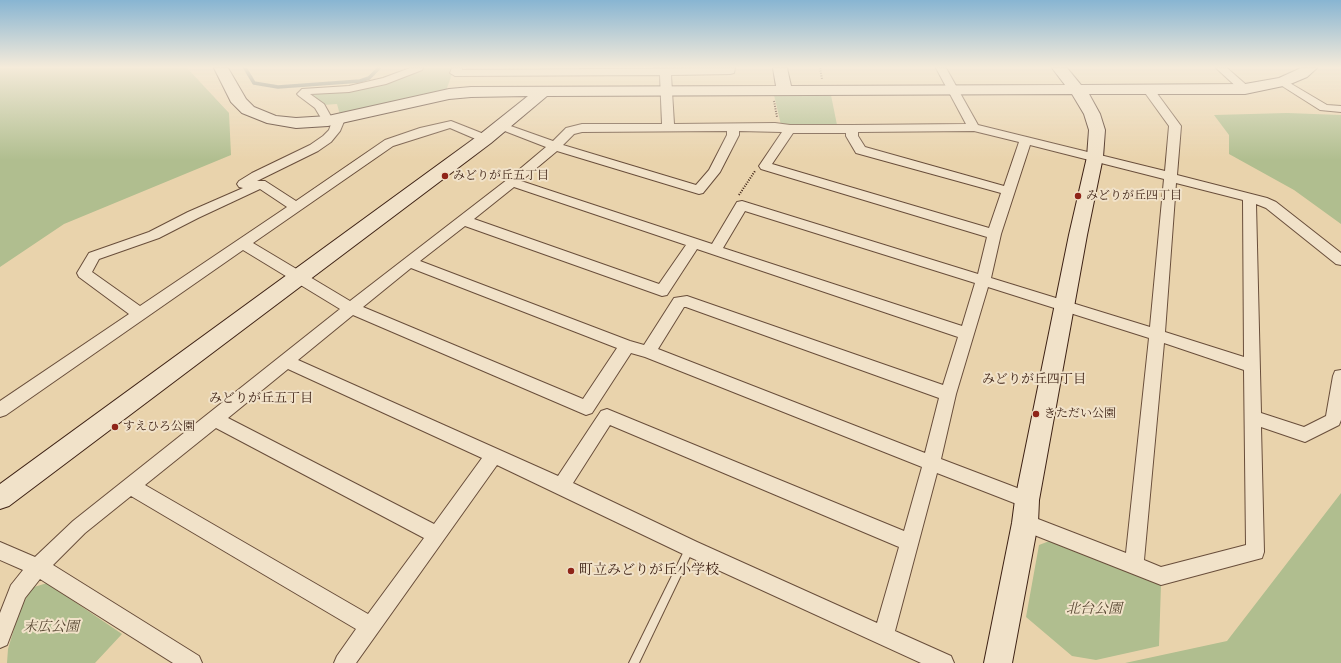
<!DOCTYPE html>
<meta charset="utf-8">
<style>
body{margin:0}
canvas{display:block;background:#e9d3ac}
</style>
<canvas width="1341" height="663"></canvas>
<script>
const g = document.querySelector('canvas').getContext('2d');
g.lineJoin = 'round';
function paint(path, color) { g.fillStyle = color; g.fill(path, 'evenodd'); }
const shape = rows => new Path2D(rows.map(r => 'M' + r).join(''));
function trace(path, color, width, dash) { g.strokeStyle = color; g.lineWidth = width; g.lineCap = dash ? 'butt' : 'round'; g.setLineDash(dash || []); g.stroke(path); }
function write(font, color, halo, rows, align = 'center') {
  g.font = font + ' "Libre Bodoni","Noto Serif JP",serif'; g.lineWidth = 4; g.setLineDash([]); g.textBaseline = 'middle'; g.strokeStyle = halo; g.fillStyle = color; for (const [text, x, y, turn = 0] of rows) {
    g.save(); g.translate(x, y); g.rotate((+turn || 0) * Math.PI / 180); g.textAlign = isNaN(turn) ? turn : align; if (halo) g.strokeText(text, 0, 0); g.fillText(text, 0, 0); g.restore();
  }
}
paint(shape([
 [0,68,187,68,229,113,231,155,64,224,0,267],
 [422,68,454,68,446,91,340,115,337,104,323,105,309,94,312,92,347,90],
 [774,95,831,95,837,125,781,125],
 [1287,113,1341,115,1341,224,1294,190,1229,154,1229,135,1214,115],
 [1341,493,1341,663,1125,663,1227,641],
 [1052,540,1161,584,1159,646,1096,660,1072,656,1026,617,1039,545],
 [47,583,122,634,95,663,7,663,8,649,19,612,31,588]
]), '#b0be8f');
trace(shape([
 [245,68,254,83,278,87,360,81,369,78,379,68]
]), '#747b72', 3.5);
const lane = shape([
 [690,544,693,545,694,548,639,663,629,663,687,545,690,544]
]);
const street = shape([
 [410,68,423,68,422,70,386,84,349,92,310,94,324,104,333,120,335,117,343,117,345,119,340,131,331,142,318,151,257,181,265,181,296,201,385,140,420,128,451,121,489,136,491,139,489,142,485,143,450,128,393,146,253,243,350,301,508,179,546,147,497,128,495,126,497,124,505,124,553,141,566,128,582,124,662,124,660,75,455,76,450,73,452,68,462,68,462,70,735,68,734,73,730,74,671,75,674,124,775,123,790,125,852,125,966,124,936,68,946,68,978,125,1165,171,1169,126,1143,90,1145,88,1153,88,1181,126,1177,175,1267,198,1276,202,1341,253,1341,265,1336,264,1266,208,1256,204,1261,413,1304,427,1326,416,1333,376,1335,371,1341,370,1341,420,1339,425,1305,442,1261,427,1264,552,1262,558,1161,585,1019,529,1016,523,1019,517,1025,514,1126,553,1149,338,988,287,956,394,941,459,1033,494,1036,500,1033,506,1027,508,937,473,895,631,951,656,954,663,921,663,683,554,497,465,356,663,334,663,337,656,356,629,131,496,85,533,53,565,199,656,202,663,173,663,40,579,25,598,7,645,0,648,0,613,11,585,23,570,0,560,0,542,35,557,73,521,340,309,243,250,6,415,0,417,0,401,129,314,79,277,77,273,89,253,149,232,188,212,243,188,239,187,237,184,239,181,252,173,310,145,323,136,329,130,331,124,324,123,315,108,299,96,297,94,302,89,349,86,383,78,410,68],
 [727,131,727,135,709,170,696,185,563,145,574,134,582,132,727,131],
 [739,131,782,132,759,166,761,169,987,237,978,274,742,201,737,202,712,244,521,181,557,151,699,194,703,193,720,172,739,135,739,131],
 [974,131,1019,142,1004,186,865,147,858,136,858,132,974,131],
 [793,133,846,133,846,136,856,153,1001,193,989,228,772,164,793,133],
 [1030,145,1164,179,1150,327,991,278,1001,234,1030,145],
 [1176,183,1243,200,1244,357,1165,332,1176,183],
 [514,187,686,245,659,284,474,219,514,187],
 [260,189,287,207,140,306,92,272,99,259,159,238,198,218,260,189],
 [745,211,975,283,962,326,723,248,745,211],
 [465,226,662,296,667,295,697,249,958,337,943,385,687,296,674,298,644,345,630,341,420,261,465,226],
 [411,268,617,348,583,399,363,307,411,268],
 [684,307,686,307,939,398,925,453,658,349,684,307],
 [353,315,586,415,592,413,631,353,645,357,922,467,904,531,607,409,601,411,558,476,298,360,353,315],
 [1164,343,1244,370,1246,545,1161,567,1144,560,1164,343],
 [288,369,482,458,434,524,228,418,288,369],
 [610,425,899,547,877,623,697,542,573,483,610,425],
 [216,428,424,538,368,614,145,485,216,428],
 [1216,68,1227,68,1251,89,1249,91,1241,91,1216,68],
 [1283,79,1327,105,1341,106,1341,112,1320,110,1279,84,1278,82,1283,79]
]);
const secondary = shape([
 [214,68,228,68,246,99,254,107,276,116,296,118,328,116,449,89,471,87,776,86,773,68,787,68,791,86,1065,85,1052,68,1067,68,1081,85,1245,84,1279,78,1301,68,1317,68,1307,77,1288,85,1245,94,1089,94,1100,114,1105,130,1103,157,1087,235,1039,500,1038,523,1012,663,984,663,1012,523,1015,500,1069,235,1087,157,1089,130,1084,114,1072,94,547,96,491,143,9,506,0,509,0,484,479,135,528,96,471,97,449,99,328,126,296,128,267,123,242,113,231,102,214,68]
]);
trace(lane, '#694e3b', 2);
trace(street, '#694e3b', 2);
trace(secondary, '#3e2215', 2);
trace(shape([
 [820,68,822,79],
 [774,101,777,117],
 [739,195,755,171]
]), '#3e2215', 2, [1, 1.5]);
paint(lane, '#f1e2c9');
paint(street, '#f1e2c9');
paint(secondary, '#f1e2c9');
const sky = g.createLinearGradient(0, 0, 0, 160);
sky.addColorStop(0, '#88b5d2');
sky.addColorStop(0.42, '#f5ebda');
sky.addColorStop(1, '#f5ebda00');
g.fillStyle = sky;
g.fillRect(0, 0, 1341, 160);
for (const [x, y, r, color] of [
 [445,176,4,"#8f2418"],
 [1078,196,4,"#8f2418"],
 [1036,414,4,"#8f2418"],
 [115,427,4,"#8f2418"],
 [571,571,4,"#8f2418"]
]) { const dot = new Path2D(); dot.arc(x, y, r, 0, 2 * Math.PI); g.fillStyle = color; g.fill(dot); trace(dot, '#f1e2c9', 1.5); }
write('12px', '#3e2215', '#f1e2c9', [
 ["みどりが丘五丁目",453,176],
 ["みどりが丘四丁目",1086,196],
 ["きただい公園",1044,414],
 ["すえひろ公園",123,427]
], 'left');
write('13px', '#3e2215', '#f1e2c9', [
 ["みどりが丘四丁目",1034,380],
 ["みどりが丘五丁目",261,399]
]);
write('14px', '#3e2215', '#f1e2c9', [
 ["町立みどりが丘小学校",579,571]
], 'left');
write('italic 14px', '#5a4934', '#f1e2c9', [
 ["北台公園",1094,610],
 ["末広公園",51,628]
]);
</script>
